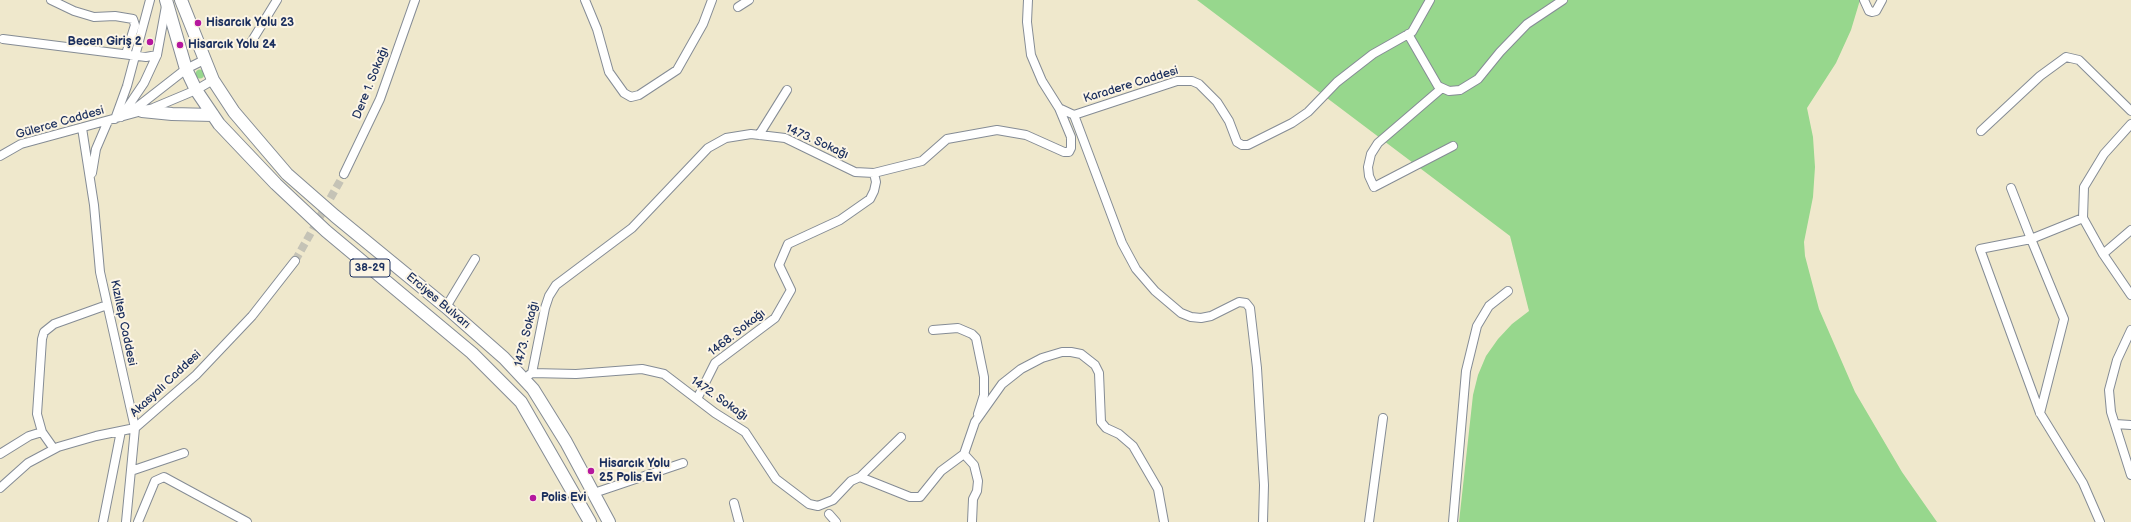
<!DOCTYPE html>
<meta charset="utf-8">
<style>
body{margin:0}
canvas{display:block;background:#efe8cc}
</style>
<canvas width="2131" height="522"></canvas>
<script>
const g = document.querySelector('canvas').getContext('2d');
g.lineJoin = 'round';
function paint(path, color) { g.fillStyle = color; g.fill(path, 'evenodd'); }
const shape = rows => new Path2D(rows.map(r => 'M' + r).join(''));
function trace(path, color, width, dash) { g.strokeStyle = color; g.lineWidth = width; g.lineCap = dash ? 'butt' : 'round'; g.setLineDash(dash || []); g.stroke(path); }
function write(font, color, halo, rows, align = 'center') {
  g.font = font + ' "Balsamiq Sans",sans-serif'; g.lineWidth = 4; g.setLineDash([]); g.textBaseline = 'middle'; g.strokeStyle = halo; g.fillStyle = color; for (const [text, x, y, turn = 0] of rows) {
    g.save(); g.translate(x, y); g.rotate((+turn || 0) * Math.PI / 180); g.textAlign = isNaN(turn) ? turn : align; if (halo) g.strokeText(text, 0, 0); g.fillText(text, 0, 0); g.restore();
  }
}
paint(shape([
 [1197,0,1860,0,1851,30,1836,63,1807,108,1813,137,1815,167,1813,197,1804,242,1805,256,1819,309,1855,392,1902,472,1937,522,1459,522,1473,395,1478,375,1486,356,1498,339,1512,324,1529,311,1510,236],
 '195.5 74a4.5 4.5 0 1 1 9 0a4.5 4.5 0 1 1-9 0Z'
]), '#97d78d');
trace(shape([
 [295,261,344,174]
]), '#c5c3b6', 8, [8, 4]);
const minor = shape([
 [51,0,74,11,94,17,115,16,133,19,135,25,126,54],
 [585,0,597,29,609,72,624,93,631,97,639,95,677,70,703,24,712,0],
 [1864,0,1869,11,1872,12,1876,11,1882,0],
 [738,7,749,0],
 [1408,34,1438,86,1449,91,1460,90,1478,79,1500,52,1527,24,1563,0],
 [3,39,146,57,157,55],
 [250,44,277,0],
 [1442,88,1378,143,1371,154,1368,167,1369,176,1374,187,1453,146],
 [1059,108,1074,115,1177,81,1192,81,1199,84,1217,102,1229,121,1237,142,1242,145,1248,145,1292,123,1308,112,1337,82,1373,54,1412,32,1430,0],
 [131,112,186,69,204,60],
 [1074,115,1122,243,1136,269,1155,291,1181,313,1191,317,1201,318,1211,316,1239,302,1246,303,1250,308,1257,368,1264,485,1263,522],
 [121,117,144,83,157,55,166,6],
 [115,119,127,86,150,0],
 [2131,124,2104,154,2084,187,2083,218,2103,254,2131,295],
 [82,128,94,205,100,272,135,428,126,522],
 [1981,131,2040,76,2066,57,2079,60,2131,111],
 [759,135,787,90],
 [0,156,21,144,153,108,196,90,213,80],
 [92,173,96,149,108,121],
 [344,174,380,99,415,0],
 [2011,188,2031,239,2083,218],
 [2103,254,2131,230],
 [446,307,475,259],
 [933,330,958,328,972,334,976,338,984,377,984,395,978,414],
 [2131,330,2117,360,2109,390,2111,412,2131,475],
 [532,373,576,374,642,369,664,374,715,413,745,432,776,479,809,504,818,506,833,500,851,481,860,477,910,497,920,497,941,471,964,454,975,422,1002,384,1021,369,1042,358,1062,352,1071,352,1081,354,1095,365,1099,373,1101,422,1106,428,1119,434,1133,446,1158,489,1164,522],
 [529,375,532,373,545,308,549,296,556,285,632,228,708,148,726,138,751,134,785,138,855,172,874,173,922,161,947,139,997,130,1026,135,1064,152,1069,152,1071,148,1071,137,1059,108,1042,81,1031,55,1027,22,1028,0],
 [697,399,715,363,775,318,791,290,779,265,788,244,840,220,870,199,874,191,876,182,874,173],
 [2040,413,2064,319,2031,239,1980,249,2040,413,2083,483,2100,522],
 [2115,424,2131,425],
 [54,449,42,432,37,414,42,339,44,332,54,324,107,305],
 [0,454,29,436,42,432],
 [964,454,974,465,978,481,977,491,973,499,972,522],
 [131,471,184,453],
 [860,477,901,437],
 [0,488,28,463,58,447,96,436,135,428,196,375,252,316,295,261],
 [594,493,683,463],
 [734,503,739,522],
 [829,514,836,522],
 [103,522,121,431],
 [138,522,155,481,164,477,247,522],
 [1369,522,1383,418],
 [1453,522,1466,371,1477,326,1489,306,1508,291]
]);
const highway = shape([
 [166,0,186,69,196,90,219,124,276,184,326,231,472,353,521,402,590,522],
 [181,0,213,80,234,112,287,174,335,216,446,307,504,358,533,389,566,442,609,522],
 [142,111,172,114,213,115]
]);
trace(minor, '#858c95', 10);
trace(highway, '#858c95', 14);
trace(minor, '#fff', 8);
trace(highway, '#fff', 12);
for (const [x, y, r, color] of [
 [198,23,4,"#b5179e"],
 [150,42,4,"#b5179e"],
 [180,45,4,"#b5179e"],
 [591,471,4,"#b5179e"],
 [533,498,4,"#b5179e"]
]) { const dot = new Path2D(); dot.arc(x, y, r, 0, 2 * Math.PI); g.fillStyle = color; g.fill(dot); trace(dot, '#fcf5e5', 1.5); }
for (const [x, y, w] of [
 [370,268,40]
]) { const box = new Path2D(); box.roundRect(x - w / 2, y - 9, w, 18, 3); g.fillStyle = '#fcf5e5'; g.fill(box); trace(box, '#1b2f5e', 1); }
write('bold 11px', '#1b2f5e', null, [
 ["38-29",370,268]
]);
write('bold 12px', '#1b2f5e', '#fcf5e5', [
 ["Hisarcık Yolu 23",206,23],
 ["Becen Giriş 2",142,42,"right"],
 ["Hisarcık Yolu 24",188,45],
 ["Hisarcık Yolu",599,464],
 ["25 Polis Evi",599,478],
 ["Polis Evi",541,498]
], 'left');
write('12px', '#1b2f5e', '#fcf5e5', [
 ["Dere 1. Sokağı",371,83,-68],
 ["Karadere Caddesi",1131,85,-17],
 ["Gülerce Caddesi",60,123,-16],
 ["1473. Sokağı",817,142,24],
 ["Erciyes Bulvarı",438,301,40],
 ["Kızıltep Caddesi",123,323,78],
 ["1468. Sokağı",737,333,-38],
 ["1473. Sokağı",527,334,-76],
 ["Akasyalı Caddesi",166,384,-43],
 ["1472. Sokağı",719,399,35]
]);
</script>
